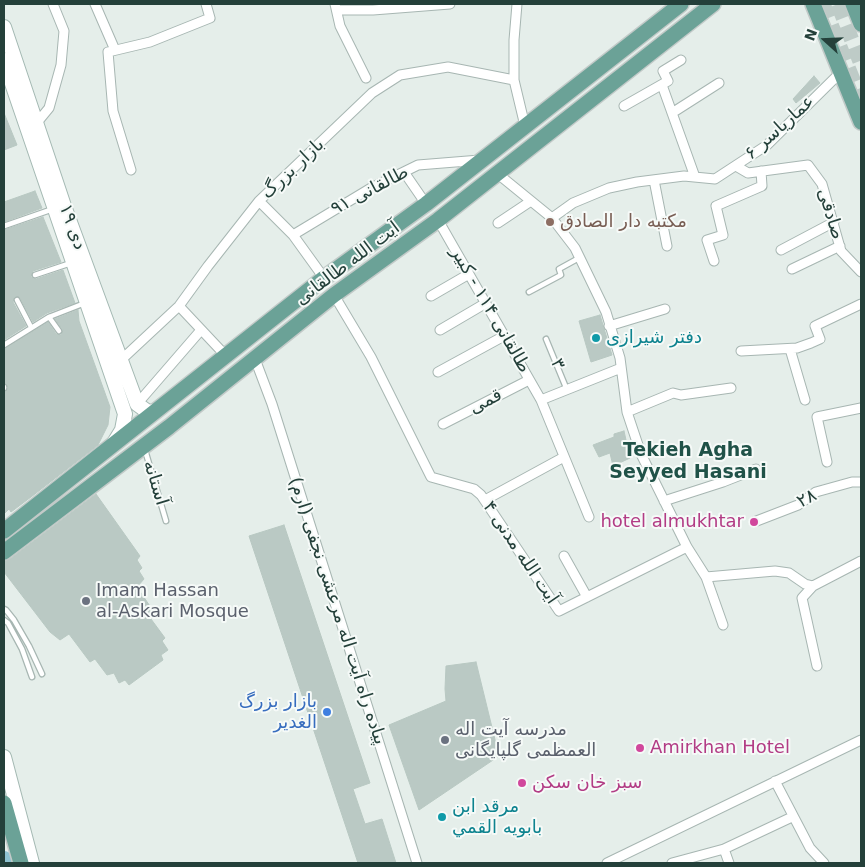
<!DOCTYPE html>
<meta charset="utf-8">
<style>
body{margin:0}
#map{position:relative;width:865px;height:867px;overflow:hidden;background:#e5eeea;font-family:"DejaVu Sans",sans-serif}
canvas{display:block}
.frame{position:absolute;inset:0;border:5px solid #24403a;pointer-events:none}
.north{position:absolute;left:800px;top:15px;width:50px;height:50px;-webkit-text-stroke:4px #f6faf8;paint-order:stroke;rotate:290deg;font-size:14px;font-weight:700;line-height:20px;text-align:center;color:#24403a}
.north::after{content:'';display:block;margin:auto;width:18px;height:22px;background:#24403a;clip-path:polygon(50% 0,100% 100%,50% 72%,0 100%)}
</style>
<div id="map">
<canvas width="865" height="867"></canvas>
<div class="frame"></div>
<div class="north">N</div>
</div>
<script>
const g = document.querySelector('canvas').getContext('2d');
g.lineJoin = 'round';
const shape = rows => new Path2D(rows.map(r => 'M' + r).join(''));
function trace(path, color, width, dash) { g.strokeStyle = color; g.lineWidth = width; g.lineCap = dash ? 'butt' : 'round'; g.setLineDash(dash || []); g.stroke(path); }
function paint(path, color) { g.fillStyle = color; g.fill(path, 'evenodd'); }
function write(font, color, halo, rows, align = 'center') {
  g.font = font + ' "DejaVu Sans","Noto Sans Arabic",sans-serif'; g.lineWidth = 4; g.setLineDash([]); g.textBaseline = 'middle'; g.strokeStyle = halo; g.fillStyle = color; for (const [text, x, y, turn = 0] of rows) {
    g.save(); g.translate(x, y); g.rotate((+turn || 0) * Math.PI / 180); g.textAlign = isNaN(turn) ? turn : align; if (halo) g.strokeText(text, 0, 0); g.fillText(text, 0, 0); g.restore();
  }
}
trace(shape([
 [4,860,5,863]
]), '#8fc3d1', 18);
const building = shape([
 [814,76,820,83,796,103,793,99,814,76],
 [4,113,17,145,4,150,4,113],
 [35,191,42,208,4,222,4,202,35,191],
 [43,217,61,262,33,271,31,277,36,279,63,270,75,303,47,313,33,322,20,298,15,297,13,302,26,326,4,340,4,230,43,217],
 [78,310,79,321,110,407,108,425,98,445,31,497,11,512,9,509,4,514,4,392,6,391,8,388,7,385,4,383,4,349,48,322,56,334,61,335,63,330,55,319,78,310],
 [600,315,612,355,591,362,579,321,600,315],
 [624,431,630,458,613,466,610,453,599,457,593,445,614,437,614,434,624,431],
 [96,494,140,556,137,560,142,568,139,571,144,579,137,587,156,615,151,619,165,638,162,641,168,650,161,655,163,660,129,685,125,680,119,683,114,673,107,675,95,659,90,662,69,634,60,640,50,632,4,572,4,561,10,559,96,494],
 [284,525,370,783,353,789,365,824,382,819,396,863,358,863,249,536,284,525],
 [476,662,499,756,419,810,389,725,446,701,445,689,446,666,476,662]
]);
paint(building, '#bac9c4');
trace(building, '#b8c8c2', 1);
trace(shape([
 [823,4,861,100],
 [838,4,861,64]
]), '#becbc7', 15, [15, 8]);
const lane = shape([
 [4,226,53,209],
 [35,275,71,263],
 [529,292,561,275,559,269,579,258],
 [17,300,31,327],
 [49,317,59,331],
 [546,339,567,390],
 [4,345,49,317,85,303],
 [4,388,4,387],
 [145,450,166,521],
 [4,609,6,610,14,620,29,646,42,674],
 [4,620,8,623,22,649,32,677]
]);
const street = shape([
 [95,4,115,50],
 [335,4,340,26,366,78],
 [517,4,514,40,514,80,525,126],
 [337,10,373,10,450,4],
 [662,85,695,177],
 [624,106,668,81,663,71,681,60],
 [672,113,719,83],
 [35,125,49,108,61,65,64,31,53,4],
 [736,166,748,173,808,165,822,184,841,251,861,272],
 [131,170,113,111,108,52,150,42,210,18,206,4],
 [404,172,426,204],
 [498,174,552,218,575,248,606,312,620,358,627,412,641,454,687,547,706,577,723,625],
 [654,180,667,246],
 [259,201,293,235,324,278],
 [552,218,573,203,609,188,637,182,684,176,715,179,767,145,841,72],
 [438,220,541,400,589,517],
 [498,223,531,201],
 [293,235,371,188,418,165,480,160],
 [781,250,834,222],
 [714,261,707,240,723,235,716,206,762,186,761,171],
 [792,269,840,246],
 [334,295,371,357,431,477,474,489,481,495,559,611,687,547],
 [431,296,469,274],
 [179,306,226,356],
 [609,326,665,309],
 [440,330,486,303],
 [790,349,805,400],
 [741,351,797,348,811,343,820,339,815,326,861,304],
 [255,359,272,404,417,863],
 [120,361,179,306,208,266,259,201,372,93,400,75,448,67,514,80],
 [438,372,504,336],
 [541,400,621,368],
 [137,404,201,330],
 [627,412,673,393,681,395,731,388],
 [443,424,529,380],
 [827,462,817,417,861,408],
 [485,500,564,457],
 [664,501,723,482,756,469],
 [754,522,798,505,816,492,852,482,861,482],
 [564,556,587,597],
 [706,577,775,571,789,573,805,584,813,586,861,561],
 [813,586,802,598,817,666],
 [775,781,810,848,824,863],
 [724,849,729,863],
 [607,863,861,740],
 [672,863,724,849,792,817]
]);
const secondary = shape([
 [4,27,64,206,137,404,148,412,156,411],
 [4,60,125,414,122,430,114,443],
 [4,757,32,863]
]);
const primary = shape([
 [813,4,861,122],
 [853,4,861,24],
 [4,531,324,278,426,204,681,4],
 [4,552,169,427,334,295,438,220,713,4],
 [4,803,21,863]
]);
trace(lane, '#a7b6b2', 7);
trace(street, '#a7b6b2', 11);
trace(secondary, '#a4b9b3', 16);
trace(primary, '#c2cac8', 18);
trace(lane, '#fff', 4.5);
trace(street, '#fff', 9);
trace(secondary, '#fff', 14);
trace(primary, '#6ba297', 15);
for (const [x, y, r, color] of [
 [550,222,5,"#8d6e63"],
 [596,338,5,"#0f9aa8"],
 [754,522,5,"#d1479c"],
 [86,601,5,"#6b7280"],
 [327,712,5,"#3f7fe0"],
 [445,740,5,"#6b7280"],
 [640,748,5,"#d1479c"],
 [522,783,5,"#d1479c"],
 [442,817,5,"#0f9aa8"]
]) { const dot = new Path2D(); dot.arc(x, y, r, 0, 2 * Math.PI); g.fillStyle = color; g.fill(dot); trace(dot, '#f6faf8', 2); }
write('18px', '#24403a', '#f6faf8', [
 ["عماریاسر ۶",780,128,-42],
 ["بازار بزرگ",293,169,-43],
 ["طالقانی ۹۱",370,191,-28],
 ["صادقی",830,214,73],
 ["۱۹ دی",72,227,70],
 ["آیت الله طالقانی",348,264,-37],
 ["طالقانی ۱۱۴ - کبیر",490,310,60],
 ["۳",557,364,67],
 ["قمی",486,402,-27],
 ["آستانه",155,483,73],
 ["۲۸",807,499,-28],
 ["۴ آیت الله مدنی",520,553,56],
 ["پیاده راه آیت اله مرعشی نجفی (ارم)",337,611,72]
]);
write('18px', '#785e54', '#f6faf8', [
 ["مکتبه دار الصادق",560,222]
], 'left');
write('18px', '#0d838f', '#f6faf8', [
 ["دفتر شیرازی",606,338],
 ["مرقد ابن",452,807],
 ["بابويه القمي",452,828]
], 'left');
write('18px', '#b23c85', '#f6faf8', [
 ["hotel almukhtar",744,522,"right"],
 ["Amirkhan Hotel",650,748],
 ["سبز خان سکن",532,783]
], 'left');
write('18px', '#5b616d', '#f6faf8', [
 ["Imam Hassan",96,591],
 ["al-Askari Mosque",96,612],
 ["مدرسه آیت اله",455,730],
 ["العمظمی گلپایگانی",455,751]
], 'left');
write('18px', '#366cbe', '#f6faf8', [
 ["بازار بزرگ",317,702],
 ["الغدیر",317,723]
], 'right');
write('bold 19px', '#205248', '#f6faf8', [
 ["Tekieh Agha",688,451],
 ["Seyyed Hasani",688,473]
]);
</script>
